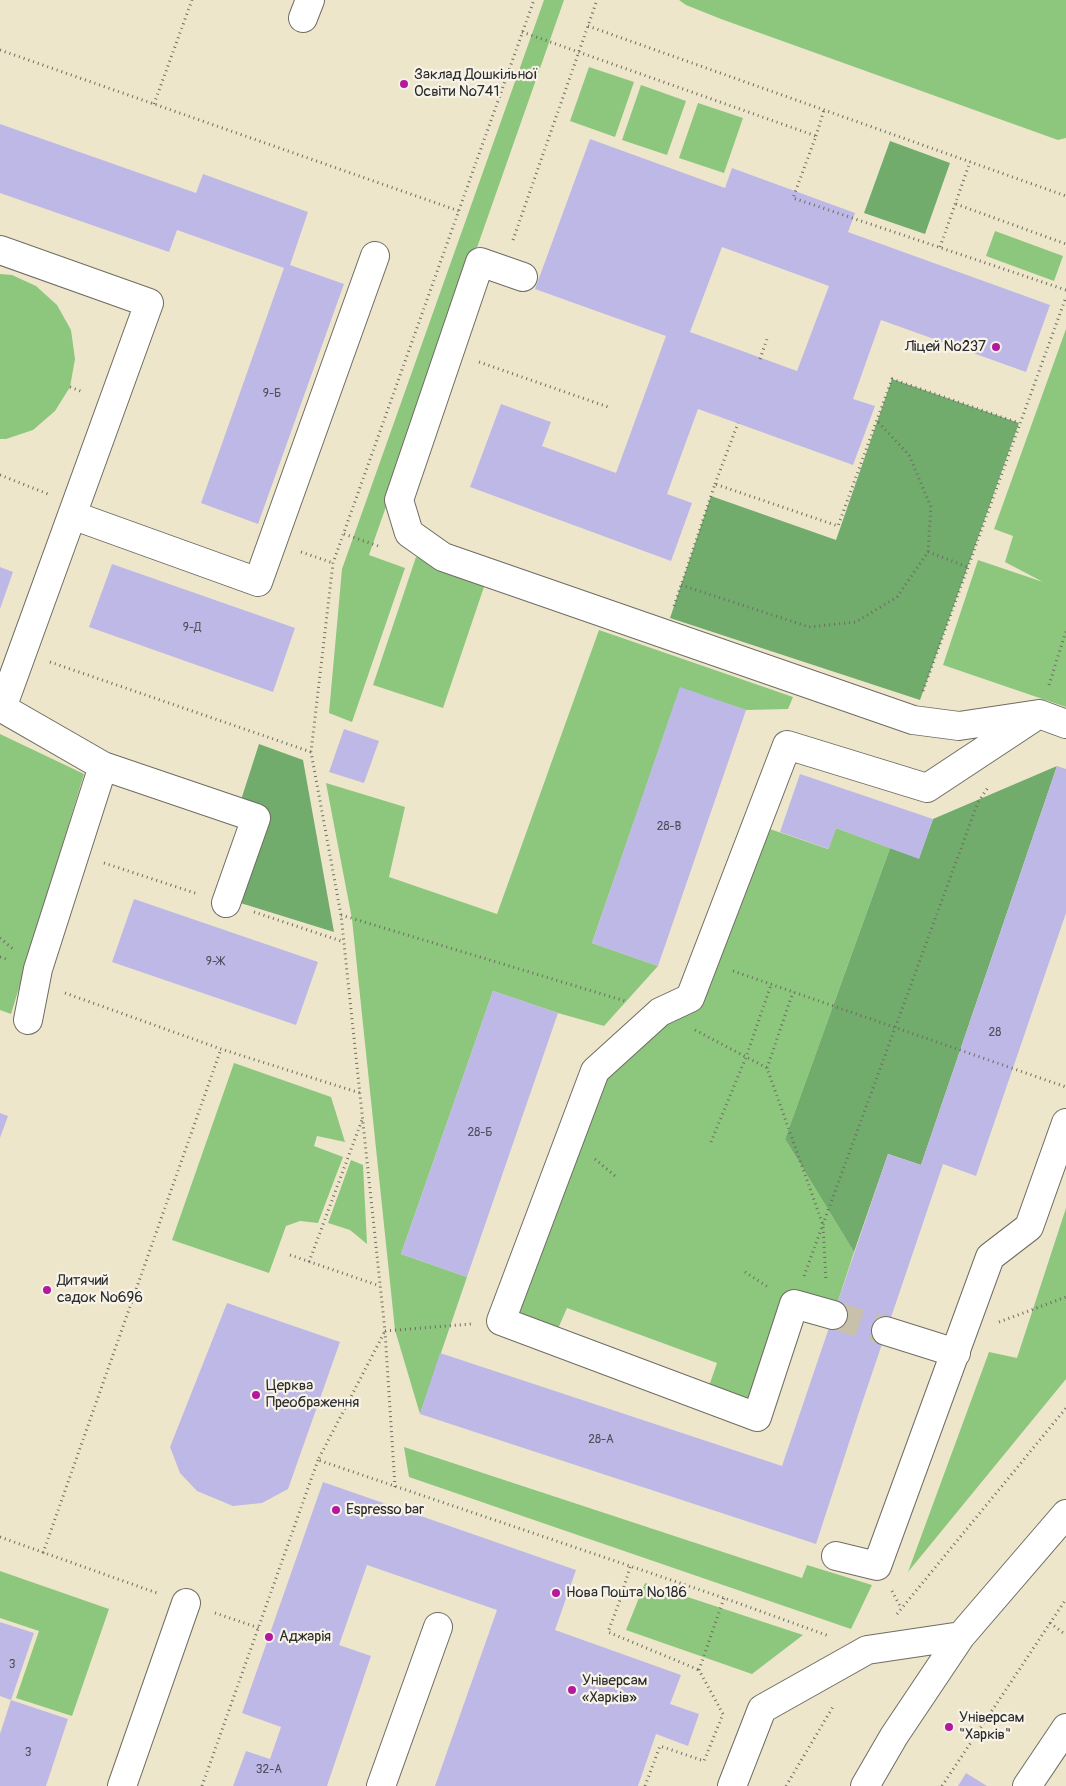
<!DOCTYPE html>
<meta charset="utf-8">
<style>
body{margin:0}
canvas{display:block;background:#eee6cb}
</style>
<canvas width="1066" height="1786"></canvas>
<script>
const g = document.querySelector('canvas').getContext('2d');
g.lineJoin = 'round';
function paint(path, color) { g.fillStyle = color; g.fill(path, 'evenodd'); }
const shape = rows => new Path2D(rows.map(r => 'M' + r).join(''));
function trace(path, color, width, dash) { g.strokeStyle = color; g.lineWidth = width; g.lineCap = dash ? 'butt' : 'round'; g.setLineDash(dash || []); g.stroke(path); }
function write(font, color, halo, rows, align = 'center') {
  g.font = font + ' Pangolin,sans-serif'; g.lineWidth = 4.5; g.setLineDash([]); g.textBaseline = 'middle'; g.strokeStyle = halo; g.fillStyle = color; for (const [text, x, y, turn = 0] of rows) {
    g.save(); g.translate(x, y); g.rotate((+turn || 0) * Math.PI / 180); g.textAlign = isNaN(turn) ? turn : align; if (halo) g.strokeText(text, 0, 0); g.fillText(text, 0, 0); g.restore();
  }
}
paint(shape([
 [544,0,564,0,369,555,405,568,352,722,329,713,342,569],
 [679,0,1066,0,1066,138,1058,140,721,19,686,5],
 [589,67,634,82,615,137,570,121],
 [641,85,686,101,667,155,622,140],
 [698,103,743,118,724,173,679,158],
 [995,231,1063,256,1054,281,986,256],
 [0,274,12,275,36,286,57,305,71,330,75,359,70,387,55,411,33,430,6,439,0,439],
 [1066,329,1066,707,943,665,978,560,1043,582,1005,562,1013,536,994,529],
 [416,557,486,581,443,708,373,685],
 [599,630,793,697,788,709,746,710,680,688,592,943,658,966,604,1026,558,1013,493,991,401,1254,467,1277,420,1414,395,1330,352,919,326,783,405,807,389,877,497,914],
 [0,734,84,774,11,1014,0,1010],
 [767,828,828,849,836,828,890,848,785,1139,854,1252,835,1310,785,1294,748,1401,708,1389,717,1363,567,1308,557,1331,511,1314,602,1074,669,1016],
 [234,1063,331,1097,345,1142,317,1136,314,1146,343,1157,318,1223,300,1221,286,1226,269,1273,172,1240],
 [351,1160,363,1165,367,1244,350,1230,328,1223],
 [1066,1208,1066,1379,908,1572,989,1352,1017,1358],
 [404,1447,802,1578,807,1565,872,1585,851,1629,409,1477],
 [0,1571,109,1609,72,1716,16,1698,39,1631,0,1618],
 [645,1583,803,1635,752,1674,626,1630]
]), '#8cc77d');
paint(shape([
 [890,141,950,163,925,234,864,213],
 [892,379,1019,423,920,700,670,618,711,496,836,540],
 [259,744,303,760,334,932,234,901,240,803],
 [1057,766,921,1165,888,1154,854,1252,785,1139,890,848,919,858,933,819]
]), '#71ac6c');
paint(shape([
 [0,124,196,193,203,174,308,212,290,265,344,284,258,524,201,503,284,268,177,230,169,252,0,193],
 [590,139,725,188,732,168,855,213,848,232,1050,305,1026,372,881,320,853,399,875,406,853,465,698,409,667,494,692,503,671,561,470,487,501,404,551,422,542,446,616,473,666,336,535,289],
 [722,247,829,286,797,371,690,332],
 [112,564,295,628,273,692,89,627],
 [0,567,13,572,0,609],
 [680,687,746,710,658,966,592,943],
 [344,729,379,741,364,783,329,772],
 [1057,766,1066,769,1066,913,976,1176,943,1164,862,1403,816,1544,420,1414,440,1353,782,1466,888,1154,921,1165],
 [800,774,933,819,919,859,836,828,829,849,780,832],
 [134,899,318,962,296,1025,112,962],
 [493,991,558,1013,467,1277,401,1254],
 [0,1113,8,1116,0,1138],
 [227,1303,340,1342,288,1489,262,1503,233,1506,197,1491,180,1473,170,1447],
 [323,1482,576,1570,555,1630,681,1675,670,1704,699,1714,688,1746,656,1734,638,1786,435,1786,497,1610,367,1565,339,1645,371,1656,327,1786,233,1786,246,1751,270,1759,281,1727,242,1713],
 [0,1622,34,1633,11,1700,0,1696],
 [11,1700,68,1719,46,1786,0,1786,0,1734],
 [966,1773,987,1786,958,1786]
]), '#beb8e7');
trace(shape([
 [833,1315,886,1331]
]), '#c7c1ab', 28, [28, 14]);
const minor = shape([
 [303,18,310,0],
 [0,250,149,303,2,708,0,707],
 [523,277,480,262,399,500,409,533,443,557,913,720,959,726,1039,714,1066,724],
 [72,515,258,582,375,256],
 [2,708,103,766,256,818,226,903],
 [28,1020,38,969,103,766],
 [833,1315,794,1304,757,1417,501,1321,595,1071,660,1012,690,998,787,745,927,788,1039,714],
 [886,1331,956,1353],
 [836,1556,877,1566,990,1257,1029,1227,1066,1123],
 [122,1786,186,1603],
 [381,1786,438,1627],
 [732,1786,762,1709,867,1650,961,1636],
 [865,1786,894,1736,961,1636,1066,1514],
 [1027,1786,1066,1728]
]);
trace(minor, '#6f6c63', 30);
trace(shape([
 [588,26,1066,196],
 [522,32,816,136,793,198,1066,290],
 [0,50,459,211],
 [154,104,192,0],
 [816,136,824,110],
 [956,204,1066,244],
 [513,240,597,0],
 [940,247,970,162],
 [760,359,768,336],
 [479,362,611,408],
 [70,387,83,392],
 [0,475,48,494],
 [715,484,738,423],
 [344,534,381,547],
 [301,552,333,563],
 [928,552,968,567],
 [681,585,809,627,856,622,897,597,928,552,931,507,909,455,877,421],
 [674,606,715,484,838,526,892,379,1019,423],
 [50,662,311,752],
 [1049,685,1066,631],
 [923,691,1066,297],
 [104,863,198,894],
 [254,912,344,942],
 [341,915,625,1001],
 [0,938,13,949],
 [0,957,9,960],
 [733,971,1066,1087],
 [65,993,221,1049,360,1093],
 [695,1030,767,1068,823,1225,826,1281],
 [767,1068,793,992],
 [711,1142,746,1057,771,985],
 [595,1159,615,1176],
 [290,1255,380,1286],
 [309,1262,362,1120],
 [745,1272,768,1287],
 [804,1276,978,802,989,786],
 [999,1322,1066,1297],
 [385,1331,471,1324],
 [384,1333,318,1460,724,1598,829,1636],
 [395,1487,385,1331,341,915,311,752,333,563,534,0],
 [0,1537,157,1593],
 [43,1553,221,1049],
 [630,1567,620,1600,608,1632,699,1670],
 [892,1591,901,1608],
 [215,1613,259,1628],
 [897,1614,1066,1408],
 [1050,1623,1066,1635],
 [202,1786,318,1460],
 [645,1786,660,1746,704,1761,723,1714,699,1670,724,1598],
 [786,1786,834,1705],
 [942,1786,1066,1599]
]), '#6f6c63', 3, [1, 4]);
trace(minor, '#fff', 28);
for (const [x, y, r, color] of [
 [404,84,5,"#b5179e"],
 [996,347,5,"#b5179e"],
 [47,1290,5,"#b5179e"],
 [256,1395,5,"#b5179e"],
 [336,1510,5,"#b5179e"],
 [556,1593,5,"#b5179e"],
 [269,1637,5,"#b5179e"],
 [572,1690,5,"#b5179e"],
 [949,1727,5,"#b5179e"]
]) { const dot = new Path2D(); dot.arc(x, y, r, 0, 2 * Math.PI); g.fillStyle = color; g.fill(dot); trace(dot, '#f7f3e8', 2); }
write('12px', '#504e5a', null, [
 ["9-Б",272,394],
 ["9-Д",192,628],
 ["28-В",669,827],
 ["9-Ж",215,962],
 ["28",995,1033],
 ["28-Б",480,1133],
 ["28-А",601,1440],
 ["3",12,1665],
 ["3",28,1753],
 ["32-А",269,1770]
]);
write('15px', '#2b2b2b', '#f7f3e8', [
 ["Заклад Дошкільної",414,75],
 ["Освіти №741",414,92],
 ["Ліцей №237",986,347,"right"],
 ["Дитячий",57,1281],
 ["садок №696",57,1298],
 ["Церква",266,1386],
 ["Преображення",266,1403],
 ["Espresso bar",346,1510],
 ["Нова Пошта №186",566,1593],
 ["Аджарія",279,1637],
 ["Універсам",582,1681],
 ["«Харків»",582,1698],
 ["Універсам",959,1718],
 ["\"Харків\"",959,1735]
], 'left');
</script>
